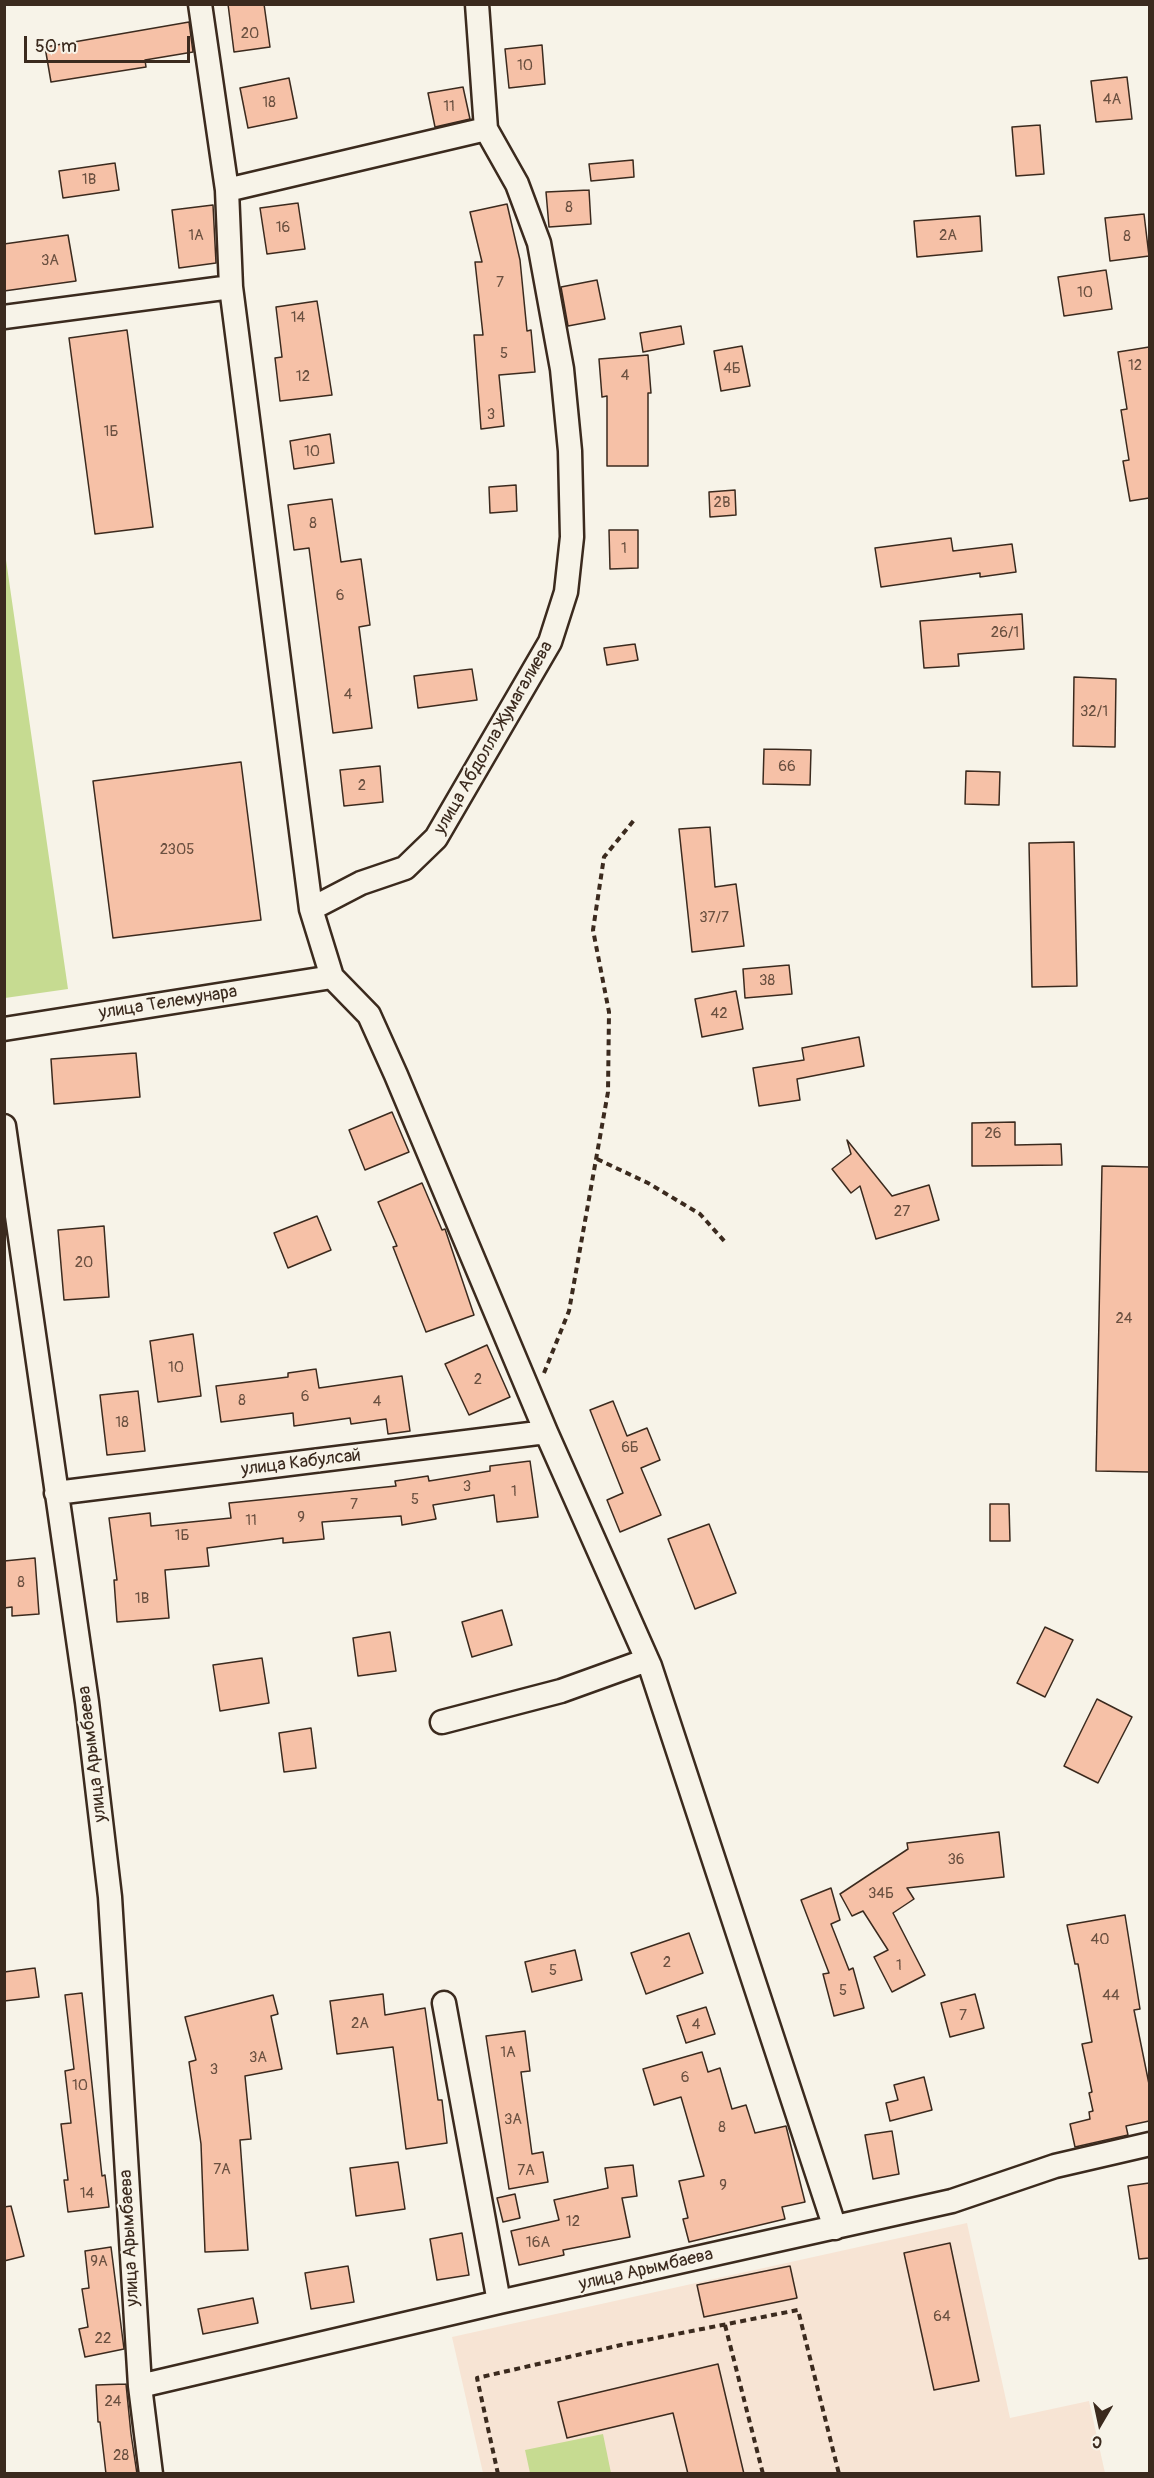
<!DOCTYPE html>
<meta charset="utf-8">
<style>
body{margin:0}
#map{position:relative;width:1154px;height:2478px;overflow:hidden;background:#f7f3e8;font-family:Pangolin,sans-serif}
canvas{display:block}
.frame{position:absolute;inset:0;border:6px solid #3b2a1e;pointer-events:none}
.north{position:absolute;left:1070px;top:2394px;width:60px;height:60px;-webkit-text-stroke:4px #f7f3e8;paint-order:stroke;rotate:189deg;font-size:16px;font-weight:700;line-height:24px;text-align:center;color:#3b2a1e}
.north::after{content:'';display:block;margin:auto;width:21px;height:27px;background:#3b2a1e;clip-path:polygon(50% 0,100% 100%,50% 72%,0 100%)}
.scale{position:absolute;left:24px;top:36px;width:166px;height:27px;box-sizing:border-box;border:3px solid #3b2a1e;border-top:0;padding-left:8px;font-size:18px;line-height:21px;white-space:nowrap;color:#3b2a1e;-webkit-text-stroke:4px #f7f3e8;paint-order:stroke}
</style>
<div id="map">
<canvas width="1154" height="2478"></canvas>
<div class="frame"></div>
<div class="north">С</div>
<div class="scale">50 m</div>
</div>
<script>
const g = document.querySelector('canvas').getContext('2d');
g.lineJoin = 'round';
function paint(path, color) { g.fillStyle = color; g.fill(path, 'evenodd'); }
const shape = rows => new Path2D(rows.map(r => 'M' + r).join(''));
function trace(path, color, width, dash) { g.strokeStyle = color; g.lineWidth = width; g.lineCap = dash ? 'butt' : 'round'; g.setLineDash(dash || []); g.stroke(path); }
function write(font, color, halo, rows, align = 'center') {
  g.font = font + ' Pangolin,sans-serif'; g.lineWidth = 4.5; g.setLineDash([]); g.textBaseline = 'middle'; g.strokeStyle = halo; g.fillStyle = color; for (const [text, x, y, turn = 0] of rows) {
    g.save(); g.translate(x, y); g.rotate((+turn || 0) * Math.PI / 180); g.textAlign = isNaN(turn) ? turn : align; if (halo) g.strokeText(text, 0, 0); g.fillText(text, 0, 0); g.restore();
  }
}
paint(shape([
 [967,2223,1010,2418,1089,2401,1105,2473,483,2473,452,2337]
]), '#f7e4d4');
paint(shape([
 [4,546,68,989,5,998,4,998],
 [603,2434,611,2473,530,2473,525,2450]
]), '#c6db91');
const building = shape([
 [228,4,264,4,270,47,234,52,228,4],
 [189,22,193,52,145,60,146,67,51,82,45,47,189,22],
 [542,45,545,84,509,88,505,49,542,45],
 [1127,77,1132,119,1096,122,1091,81,1127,77],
 [289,78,297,118,248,128,240,88,289,78],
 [463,87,470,119,435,127,428,93,463,87],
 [1040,125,1044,174,1016,176,1012,127,1040,125],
 [633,160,634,177,591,181,589,164,633,160],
 [115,163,119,190,63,198,59,171,115,163],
 [589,190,591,224,549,227,546,192,589,190],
 [298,203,305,249,267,254,260,208,298,203],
 [507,204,520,260,527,331,531,330,535,372,499,375,504,426,481,429,474,335,483,335,475,262,482,262,470,212,507,204],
 [213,205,216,263,179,268,172,210,213,205],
 [1144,214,1149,256,1110,261,1105,218,1144,214],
 [980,216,982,251,917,257,914,221,980,216],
 [68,235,76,281,4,291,4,244,68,235],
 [1106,270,1112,309,1064,316,1058,277,1106,270],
 [597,280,605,319,568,326,561,287,597,280],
 [317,301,332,395,280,401,275,358,282,357,276,307,317,301],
 [681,326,684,344,643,352,640,333,681,326],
 [127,330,153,527,95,534,69,338,127,330],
 [742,346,750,386,721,391,714,351,742,346],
 [1149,347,1149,498,1130,501,1123,461,1129,460,1121,410,1127,409,1118,352,1149,347],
 [648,355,651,393,648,393,648,466,607,466,607,396,602,397,599,359,648,355],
 [330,434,334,463,294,469,290,441,330,434],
 [516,485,517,511,490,513,489,487,516,485],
 [735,490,736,515,710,517,709,492,735,490],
 [332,499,341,562,361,559,370,625,359,627,372,728,333,733,309,548,294,550,288,505,332,499],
 [609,530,638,530,638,568,610,569,609,530],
 [951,538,953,551,1012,544,1016,572,980,577,980,573,881,587,875,548,951,538],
 [1022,614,1024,649,958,654,959,666,924,668,920,621,1022,614],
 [635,644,638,660,607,665,604,648,635,644],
 [472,669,477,700,418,708,414,676,472,669],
 [1074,677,1116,679,1115,747,1073,746,1074,677],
 [764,749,811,750,810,785,763,784,764,749],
 [241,762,261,920,113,938,93,781,241,762],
 [380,766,383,802,344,806,340,770,380,766],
 [966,771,1000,772,999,805,965,804,966,771],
 [710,827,715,887,736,884,744,946,692,952,679,829,710,827],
 [1074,842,1077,986,1032,987,1029,843,1074,842],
 [789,965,792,994,745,998,743,969,789,965],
 [736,991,743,1029,702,1037,695,999,736,991],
 [859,1037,864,1066,797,1079,800,1100,759,1106,753,1068,804,1060,802,1048,859,1037],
 [136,1053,140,1097,54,1104,51,1059,136,1053],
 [392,1112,409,1152,365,1170,349,1130,392,1112],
 [1015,1122,1015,1145,1061,1144,1062,1165,972,1166,972,1123,1015,1122],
 [847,1140,892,1196,929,1185,939,1220,876,1239,860,1186,851,1193,832,1169,851,1154,847,1140],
 [1102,1166,1149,1167,1149,1472,1096,1471,1102,1166],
 [422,1183,442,1230,445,1229,474,1315,426,1332,393,1247,397,1246,378,1202,422,1183],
 [317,1216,331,1250,288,1268,274,1233,317,1216],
 [104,1226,109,1297,64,1300,58,1230,104,1226],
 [193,1334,201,1396,158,1402,150,1341,193,1334],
 [487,1345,510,1397,469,1415,445,1364,487,1345],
 [316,1369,319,1388,402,1376,410,1431,388,1434,386,1419,351,1424,350,1418,294,1426,293,1413,221,1422,216,1386,288,1377,288,1373,316,1369],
 [138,1391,145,1451,107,1455,100,1395,138,1391],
 [613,1401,627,1436,647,1428,660,1460,641,1468,661,1515,620,1532,607,1500,623,1493,590,1410,613,1401],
 [530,1461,538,1517,497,1522,494,1495,433,1505,436,1519,402,1525,401,1516,322,1522,324,1539,283,1543,283,1538,207,1548,209,1566,165,1570,169,1618,117,1622,114,1580,117,1580,109,1518,150,1513,151,1526,231,1518,229,1503,396,1486,395,1481,428,1476,429,1481,490,1471,490,1466,530,1461],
 [990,1504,1009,1504,1010,1541,990,1541,990,1504],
 [709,1524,736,1593,695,1609,668,1539,709,1524],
 [35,1558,39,1614,12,1616,12,1607,4,1608,4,1561,35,1558],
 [502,1610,512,1645,472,1657,462,1622,502,1610],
 [1045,1627,1073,1640,1045,1697,1017,1683,1045,1627],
 [390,1632,396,1671,358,1676,353,1638,390,1632],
 [262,1658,269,1703,220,1711,213,1665,262,1658],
 [1097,1699,1132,1717,1098,1783,1064,1766,1097,1699],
 [311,1728,316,1768,284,1772,279,1733,311,1728],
 [999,1832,1004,1877,907,1888,914,1899,893,1913,925,1975,892,1992,874,1957,888,1950,863,1911,852,1916,840,1894,908,1849,907,1843,999,1832],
 [831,1888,840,1920,831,1924,849,1970,853,1968,864,2008,834,2016,823,1974,829,1973,801,1900,831,1888],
 [1125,1915,1140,2009,1134,2010,1149,2084,1149,2121,1126,2126,1128,2135,1075,2147,1070,2124,1090,2119,1089,2112,1093,2111,1089,2093,1092,2092,1082,2044,1092,2042,1078,1964,1075,1964,1067,1925,1125,1915],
 [689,1933,703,1973,646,1994,631,1953,689,1933],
 [575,1950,582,1980,532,1992,525,1962,575,1950],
 [35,1968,39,1997,4,2001,4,1972,35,1968],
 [82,1993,102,2176,105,2175,109,2207,68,2212,64,2180,68,2180,61,2124,71,2123,65,2071,74,2069,65,1995,82,1993],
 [383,1994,385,2015,425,2008,438,2100,442,2100,447,2143,406,2149,393,2047,337,2054,330,2001,383,1994],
 [975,1994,984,2028,950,2037,941,2003,975,1994],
 [273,1995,278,2014,271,2016,282,2069,245,2076,251,2139,240,2140,248,2250,205,2252,201,2144,189,2062,196,2060,185,2017,273,1995],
 [706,2007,715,2034,686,2043,677,2016,706,2007],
 [525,2031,530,2071,521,2072,532,2154,543,2152,548,2182,509,2189,486,2036,525,2031],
 [702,2052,708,2072,720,2068,732,2109,746,2105,755,2133,786,2126,805,2202,782,2207,785,2219,689,2242,683,2219,688,2218,679,2181,704,2176,681,2097,654,2105,643,2069,702,2052],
 [924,2077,932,2110,890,2121,886,2103,898,2100,894,2085,924,2077],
 [892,2131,899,2174,873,2179,865,2135,892,2131],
 [398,2162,405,2209,356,2216,350,2168,398,2162],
 [633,2165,637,2196,622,2198,630,2237,563,2250,564,2255,519,2265,511,2231,559,2220,554,2200,608,2188,605,2168,633,2165],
 [1149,2183,1149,2258,1139,2259,1128,2186,1149,2183],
 [515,2194,520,2218,503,2222,497,2198,515,2194],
 [11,2206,24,2256,4,2261,4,2207,11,2206],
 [462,2233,469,2275,437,2280,430,2239,462,2233],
 [950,2243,979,2381,934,2390,904,2253,950,2243],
 [111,2247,124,2349,85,2357,79,2329,88,2327,82,2289,89,2288,85,2251,111,2247],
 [348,2266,354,2302,311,2309,305,2273,348,2266],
 [790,2266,797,2298,704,2317,697,2285,790,2266],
 [253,2298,258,2323,203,2334,198,2309,253,2298],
 [718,2364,744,2474,688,2474,673,2413,567,2438,558,2402,718,2364],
 [126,2384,131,2434,137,2474,106,2474,100,2422,98,2422,96,2385,126,2384]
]);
paint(building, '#f6c1a7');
trace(building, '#3b2a1e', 1.5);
const street = shape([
 [200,4,227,190,231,287],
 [227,190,486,129],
 [4,317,231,287,311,909,332,977,369,1015,396,1075,546,1432,650,1666,835,2228],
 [311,909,361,883,405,868,436,838,550,642,566,592,572,537,570,451,562,369,539,243,517,184,486,129,477,4],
 [4,1029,332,977],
 [4,1126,87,1702,110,1897,140,2386,151,2474],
 [56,1493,546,1432],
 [442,1722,561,1691,647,1660],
 [444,2003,499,2302],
 [140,2386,499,2302,952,2201,1055,2166,1150,2144]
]);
trace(street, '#3b2a1e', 27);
trace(shape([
 [597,1159,648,1183,700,1214,726,1243],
 [544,1373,569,1311,608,1092,609,1012,593,930,604,857,635,819],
 [725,2325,763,2474],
 [498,2474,477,2378,621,2345,798,2310,839,2474]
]), '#3b2a1e', 4, [6, 4.5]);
trace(street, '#f7f3e8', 22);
write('15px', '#6a5040', null, [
 ["20",250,34],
 ["10",525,66],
 ["4А",1112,100],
 ["18",269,103],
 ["11",449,107],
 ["1В",89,180],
 ["8",569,208],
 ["16",283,228],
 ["1А",196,236],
 ["2А",948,236],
 ["8",1127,237],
 ["3А",50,261],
 ["7",500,283],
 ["10",1085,293],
 ["14",298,318],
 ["5",504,354],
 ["12",1135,366],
 ["4Б",732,369],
 ["4",625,376],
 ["12",303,377],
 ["3",491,415],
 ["1Б",111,432],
 ["10",312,452],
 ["2В",722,503],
 ["8",313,524],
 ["1",624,549],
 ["6",340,596],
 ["26/1",1005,633],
 ["4",348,695],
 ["32/1",1094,712],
 ["66",787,767],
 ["2",362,786],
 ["2305",177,850],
 ["37/7",714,918],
 ["38",767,981],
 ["42",719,1014],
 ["26",993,1134],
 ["27",902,1212],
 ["20",84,1263],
 ["24",1124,1319],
 ["10",176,1368],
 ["2",478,1380],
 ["6",305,1397],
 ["8",242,1401],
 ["4",377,1402],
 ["18",122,1423],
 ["6Б",630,1448],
 ["3",467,1487],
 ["1",514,1492],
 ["5",415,1500],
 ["7",354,1505],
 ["9",301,1518],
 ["11",251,1521],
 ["1Б",182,1536],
 ["8",21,1583],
 ["1В",142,1599],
 ["36",956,1860],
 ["34Б",881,1894],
 ["40",1100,1940],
 ["2",667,1963],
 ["1",899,1966],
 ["5",553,1971],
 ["5",843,1991],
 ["44",1111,1996],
 ["7",963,2016],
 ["2А",360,2024],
 ["4",696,2025],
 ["1А",508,2053],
 ["3А",258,2058],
 ["3",214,2070],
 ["6",685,2078],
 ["10",80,2086],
 ["3А",513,2120],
 ["8",722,2128],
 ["7А",222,2170],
 ["7А",526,2171],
 ["9",723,2186],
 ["14",87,2194],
 ["12",573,2222],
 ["16А",538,2243],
 ["9А",99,2262],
 ["64",942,2317],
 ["22",103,2339],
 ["24",113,2402],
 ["28",121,2456]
]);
write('18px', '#3b2a1e', '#f7f3e8', [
 ["улица Абдолла Жумагалиева",494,738,-60],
 ["улица Телемунара",168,1003,-9],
 ["улица Кабулсай",301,1463,-7],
 ["улица Арымбаева",93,1754,-97],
 ["улица Арымбаева",130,2238,-93],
 ["улица Арымбаева",646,2270,-13]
]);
</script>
